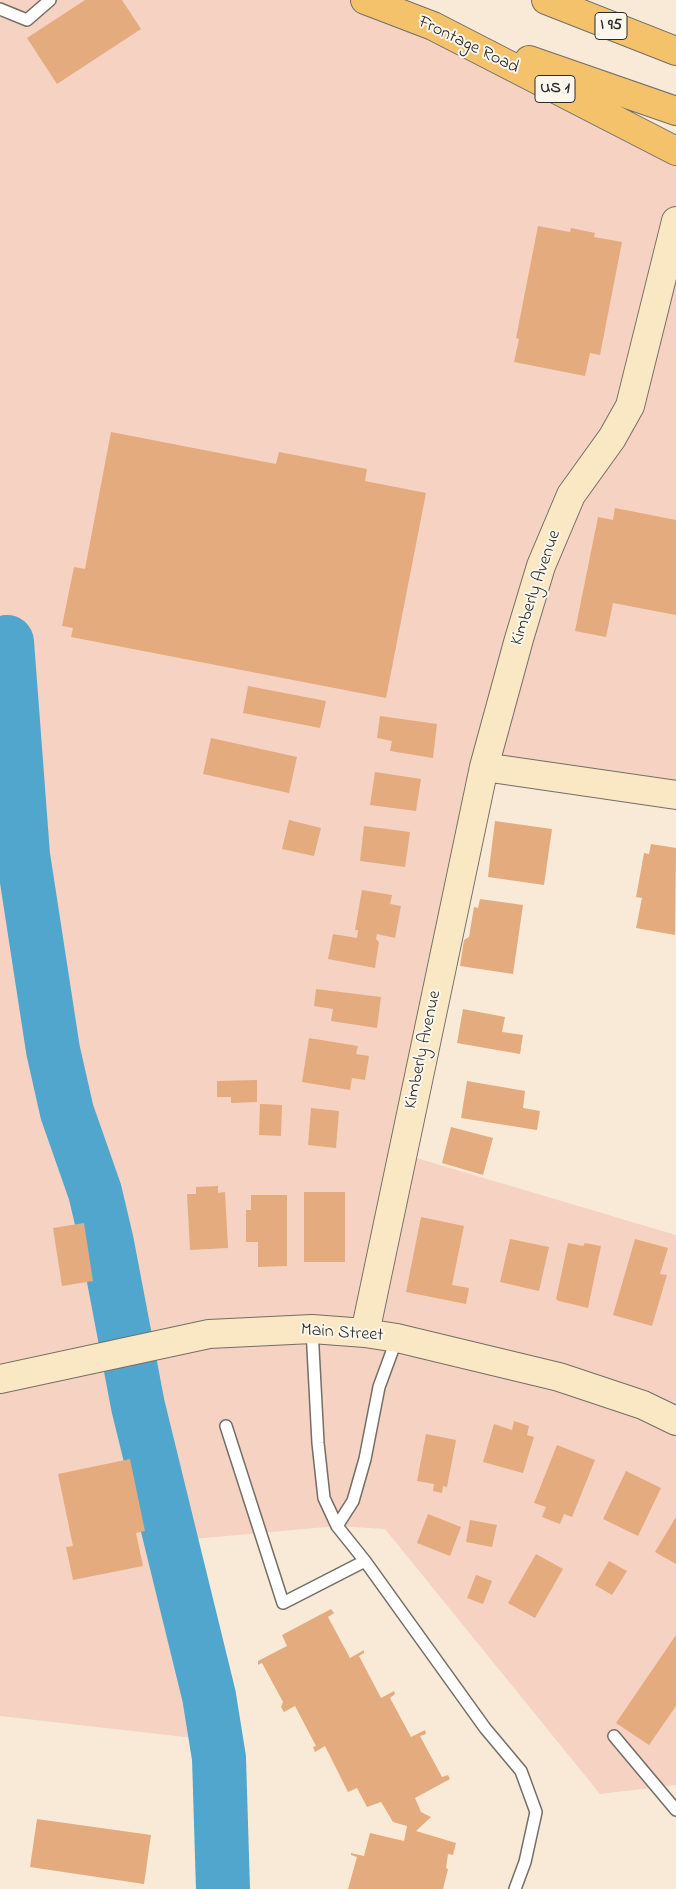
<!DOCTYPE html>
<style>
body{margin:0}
canvas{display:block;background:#f8ead7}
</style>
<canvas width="676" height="1889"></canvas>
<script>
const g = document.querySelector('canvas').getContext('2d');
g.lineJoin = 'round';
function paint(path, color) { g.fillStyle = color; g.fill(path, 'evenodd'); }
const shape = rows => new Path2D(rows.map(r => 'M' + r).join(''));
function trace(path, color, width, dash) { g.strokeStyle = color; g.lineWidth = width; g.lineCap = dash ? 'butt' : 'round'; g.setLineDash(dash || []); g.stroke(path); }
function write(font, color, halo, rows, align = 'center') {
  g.font = font + ' "Indie Flower",sans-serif'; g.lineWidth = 4; g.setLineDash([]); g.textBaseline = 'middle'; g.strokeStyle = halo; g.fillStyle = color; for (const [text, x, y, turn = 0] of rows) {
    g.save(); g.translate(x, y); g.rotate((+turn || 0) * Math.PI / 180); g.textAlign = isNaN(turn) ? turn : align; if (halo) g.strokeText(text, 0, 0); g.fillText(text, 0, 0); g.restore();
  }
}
paint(shape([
 [0,0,365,0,676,151,676,795,484,767,403,1154,676,1235,676,1785,600,1794,385,1529,337,1526,149,1543,203,1739,0,1716]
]), '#f6d2c3');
trace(shape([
 [7,642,23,855,53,1050,67,1112,95,1192,107,1243,138,1406,209,1696,219,1758,223,1889]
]), '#51a6cd', 54);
paint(shape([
 [85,0,122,0,141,29,57,84,27,38],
 [538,226,570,232,571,228,595,233,594,237,622,242,600,355,590,353,585,376,514,362,519,339,516,338],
 [111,432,276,464,279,452,367,469,365,481,426,493,386,698,71,637,73,628,62,626,74,567,85,569],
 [615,508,676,520,676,615,613,603,606,637,575,631,598,517,613,520],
 [248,686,326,701,320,728,243,713],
 [380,716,437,724,433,758,390,751,392,741,377,738],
 [211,738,297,757,289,793,203,774],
 [375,772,421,779,416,811,370,805],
 [289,820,321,828,314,856,282,849],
 [495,821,552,829,544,885,488,877],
 [364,826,410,832,405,867,360,861],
 [651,844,676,848,675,935,636,928,642,898,636,897,644,853,649,854],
 [362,890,392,895,390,904,401,906,395,938,377,934,376,939,379,942,375,968,328,959,333,934,357,938,358,930,355,930],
 [480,899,523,905,513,974,460,966,464,940,469,937,474,907,478,908],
 [316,989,381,997,377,1028,331,1021,333,1009,314,1006],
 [463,1009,505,1017,502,1032,523,1035,520,1054,457,1043],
 [309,1038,358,1046,356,1054,369,1056,365,1080,352,1078,350,1090,302,1082],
 [257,1080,257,1102,231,1103,231,1097,217,1097,217,1081],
 [467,1081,525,1091,523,1108,540,1111,537,1130,461,1118],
 [260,1104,282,1105,281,1136,259,1135],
 [311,1108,339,1111,336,1148,308,1145],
 [451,1127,493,1138,483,1175,442,1163],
 [218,1186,218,1193,225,1192,228,1248,190,1250,187,1194,196,1194,196,1187],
 [304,1192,345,1192,345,1262,304,1262],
 [251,1195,287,1195,287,1266,258,1267,258,1242,246,1242,246,1210,251,1210],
 [421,1217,464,1226,452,1285,469,1288,466,1304,406,1292],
 [84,1223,93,1281,62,1286,53,1228],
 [510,1239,549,1247,539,1291,500,1282],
 [635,1239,668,1248,660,1274,667,1275,652,1326,613,1315],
 [568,1243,583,1246,585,1243,601,1246,588,1308,559,1301,556,1299],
 [514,1421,529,1426,527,1435,534,1437,523,1473,483,1462,494,1424,512,1430],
 [426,1434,456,1440,447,1487,443,1486,442,1493,433,1491,434,1484,417,1481],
 [557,1445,595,1460,572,1517,564,1514,560,1524,542,1517,546,1507,534,1503],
 [130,1459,145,1531,136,1533,143,1566,73,1580,66,1547,73,1546,58,1474],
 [626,1471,661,1488,638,1536,603,1519],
 [428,1514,461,1527,450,1556,417,1543],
 [676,1517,676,1564,655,1552],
 [470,1520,497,1525,492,1547,466,1542],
 [536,1554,563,1569,535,1618,508,1603],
 [609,1561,627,1571,612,1595,595,1585],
 [476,1575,492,1581,483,1604,467,1598],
 [331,1609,334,1613,328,1617,350,1658,364,1650,364,1653,359,1656,381,1698,394,1691,395,1694,390,1698,411,1737,425,1730,426,1734,420,1736,442,1777,448,1775,450,1779,415,1798,421,1812,431,1817,416,1831,456,1843,453,1855,448,1854,446,1868,448,1869,443,1889,348,1889,357,1857,351,1855,351,1853,364,1856,370,1833,404,1841,407,1826,393,1822,381,1802,367,1807,357,1788,348,1792,325,1746,315,1752,313,1747,316,1746,295,1706,284,1712,281,1707,283,1702,262,1663,258,1665,258,1661,287,1646,282,1635],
 [676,1635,676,1706,649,1745,616,1723],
 [37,1819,151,1835,144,1884,30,1867]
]), '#e4ab7e');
const lane = shape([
 [0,9,27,20,50,0],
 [312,1329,318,1443,324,1498,337,1526,365,1561,485,1728,521,1771,536,1812,525,1862,515,1889],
 [226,1426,283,1603,365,1561],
 [337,1526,353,1501,365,1459,379,1387,397,1338],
 [614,1736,676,1810]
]);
const secondary = shape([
 [484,767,676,795],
 [365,1333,484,767,519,639,541,566,571,495,612,438,630,406,676,221],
 [0,1379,209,1334,312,1329,365,1333,397,1338,559,1377,643,1405,676,1421]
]);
const highway = shape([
 [365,0,433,26,676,151],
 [546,0,676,51],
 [529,60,676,111]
]);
trace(lane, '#736e67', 14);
trace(secondary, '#736e67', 30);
trace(highway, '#736e67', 30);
trace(lane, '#fff', 11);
trace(secondary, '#fae7c3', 28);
trace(highway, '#f3c26a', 28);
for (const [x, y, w] of [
 [611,26,32],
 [555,89,40]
]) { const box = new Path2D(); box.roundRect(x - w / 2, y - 13.5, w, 27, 4); g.fillStyle = '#fbf7ec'; g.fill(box); trace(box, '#2b2b2b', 1); }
write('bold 16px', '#2b2b2b', null, [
 ["I 95",611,26],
 ["US 1",555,89]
]);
write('18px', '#2b2b2b', '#fbf7ec', [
 ["Frontage Road",468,46,26],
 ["Kimberly Avenue",537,588,-71],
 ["Kimberly Avenue",424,1050,-78],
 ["Main Street",342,1334,4]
]);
</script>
